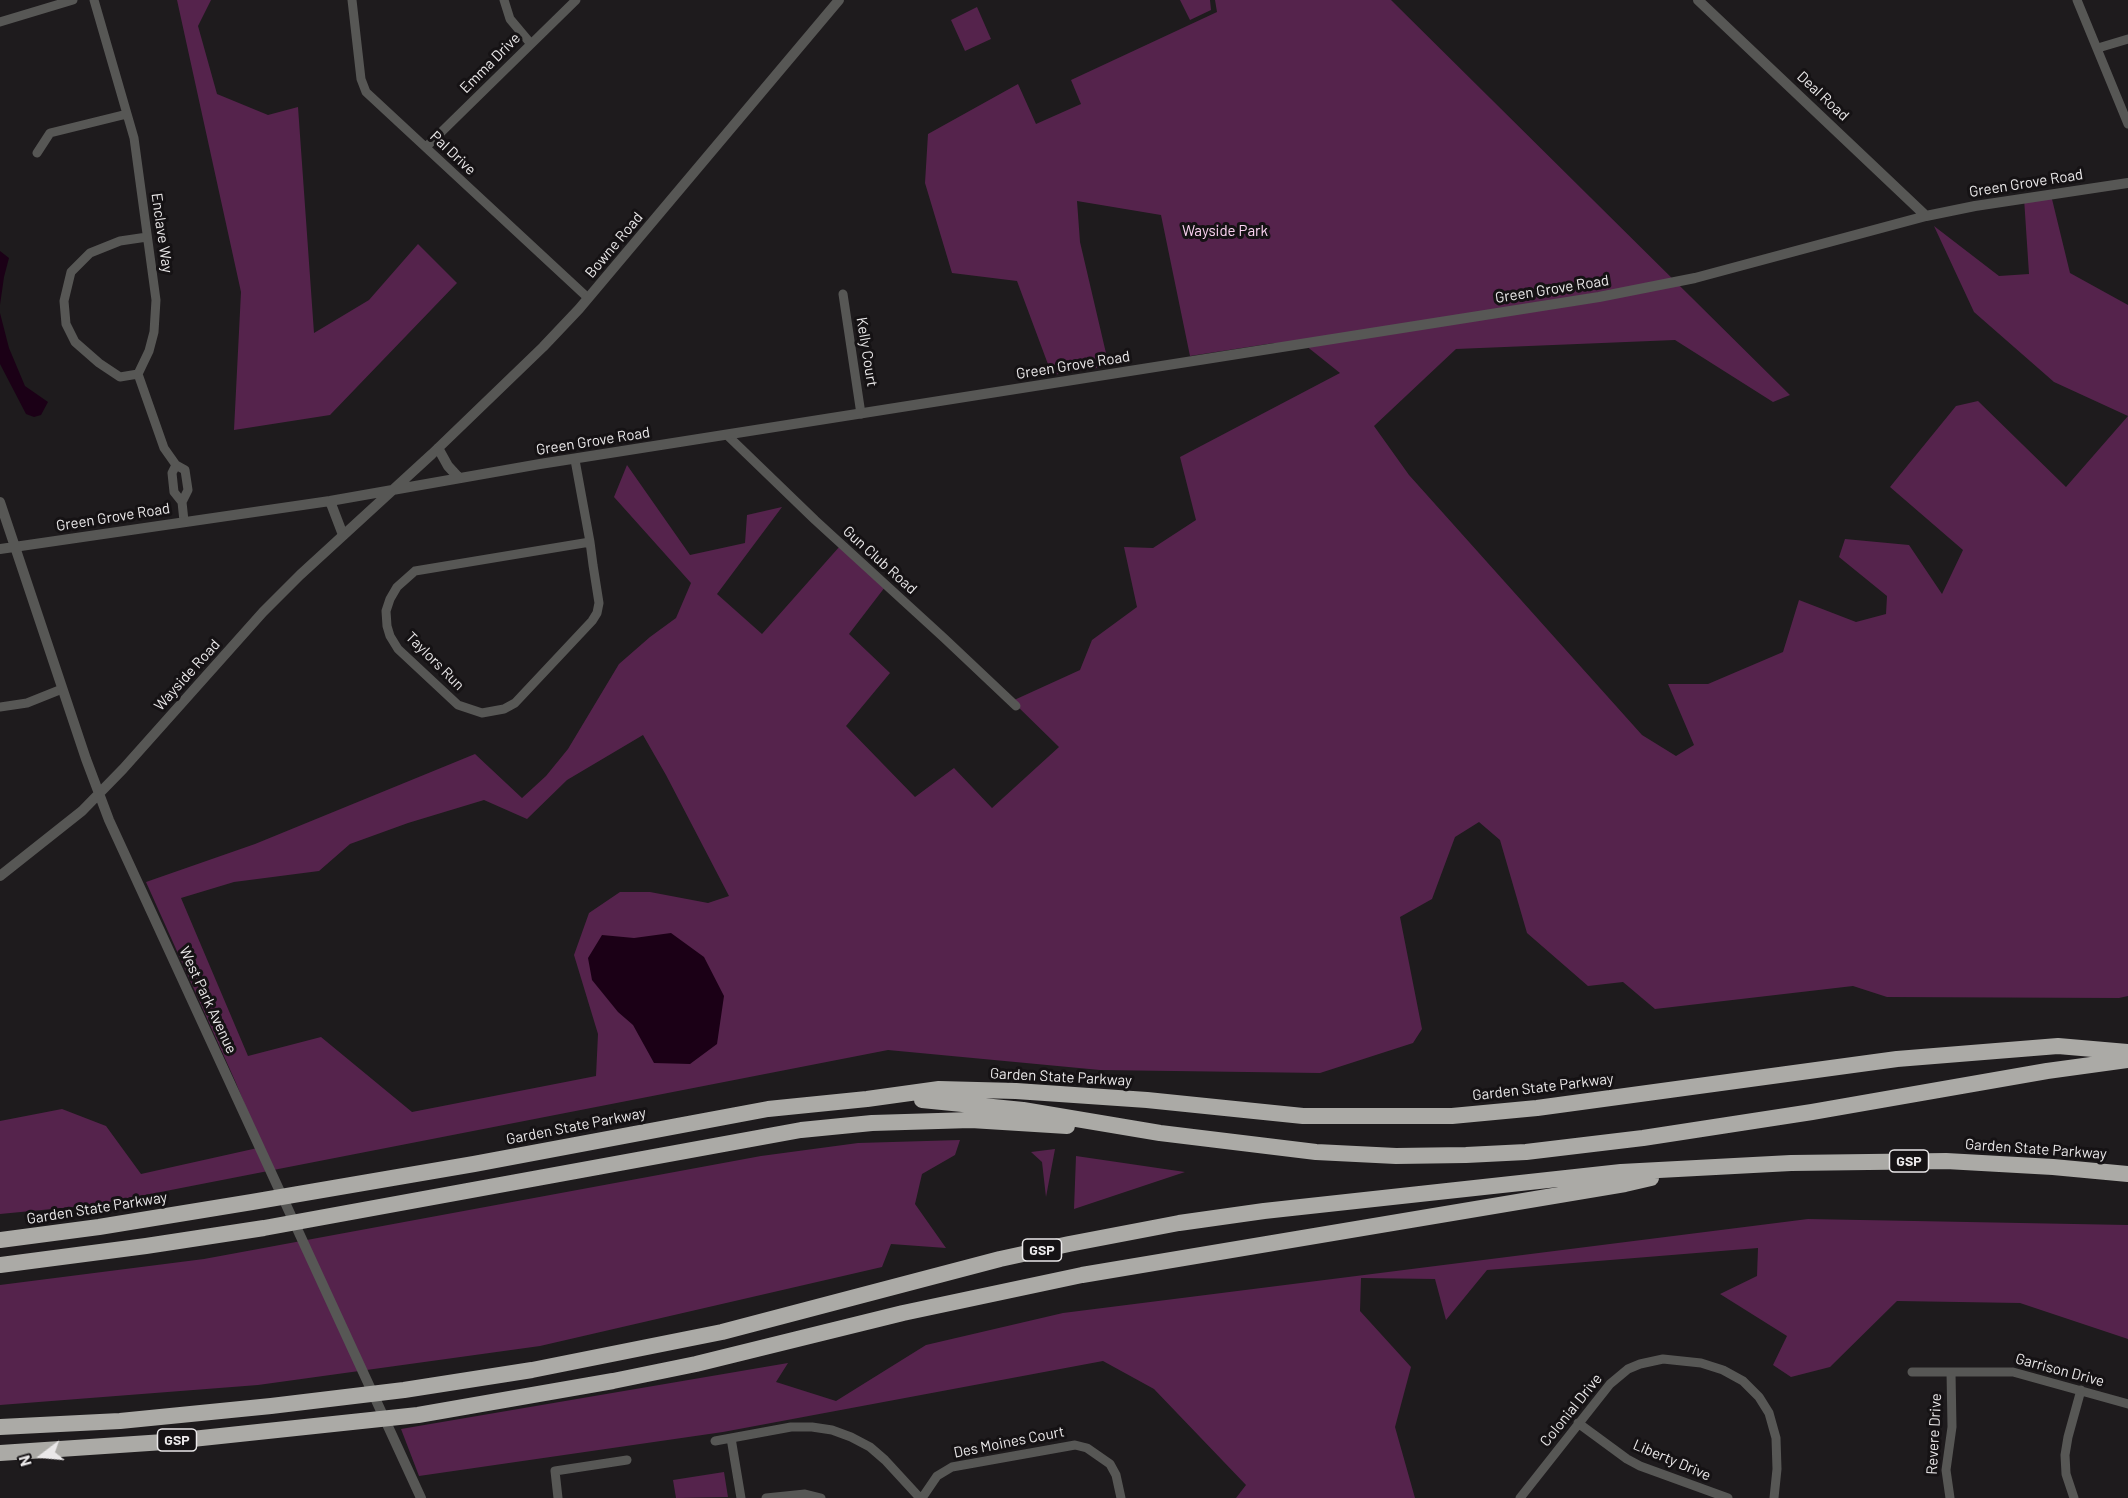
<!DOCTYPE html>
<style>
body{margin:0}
#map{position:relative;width:2128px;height:1498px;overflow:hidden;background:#1e1b1d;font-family:Barlow,sans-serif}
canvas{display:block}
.north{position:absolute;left:12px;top:1426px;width:60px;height:60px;-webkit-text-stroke:4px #151214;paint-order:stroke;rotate:254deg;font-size:16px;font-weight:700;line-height:24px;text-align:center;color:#eae8e9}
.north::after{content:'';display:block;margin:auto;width:21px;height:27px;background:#eae8e9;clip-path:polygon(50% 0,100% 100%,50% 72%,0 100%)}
</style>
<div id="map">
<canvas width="2128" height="1498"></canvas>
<div class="north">N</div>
</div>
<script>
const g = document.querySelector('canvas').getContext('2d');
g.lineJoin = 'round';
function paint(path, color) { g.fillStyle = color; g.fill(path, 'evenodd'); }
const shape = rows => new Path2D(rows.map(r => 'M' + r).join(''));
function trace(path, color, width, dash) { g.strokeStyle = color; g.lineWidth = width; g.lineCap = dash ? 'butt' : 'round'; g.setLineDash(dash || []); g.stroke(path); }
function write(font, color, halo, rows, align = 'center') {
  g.font = font + ' Barlow,sans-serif'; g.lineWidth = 6; g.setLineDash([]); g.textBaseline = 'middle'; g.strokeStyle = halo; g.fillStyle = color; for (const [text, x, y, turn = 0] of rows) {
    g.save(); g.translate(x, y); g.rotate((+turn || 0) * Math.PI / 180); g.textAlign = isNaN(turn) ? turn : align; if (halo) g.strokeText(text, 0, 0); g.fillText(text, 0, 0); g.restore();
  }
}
paint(shape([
 [177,0,211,0,198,26,217,94,268,115,298,107,314,333,369,300,418,244,457,283,330,415,234,430,241,292],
 [1180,0,1210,0,1211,10,1190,20],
 [1215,0,1391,0,1790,395,1773,402,1675,340,1456,349,1374,426,1409,475,1642,735,1676,756,1694,745,1668,684,1708,684,1783,652,1799,600,1856,622,1886,614,1887,596,1839,557,1845,539,1909,545,1942,594,1963,550,1890,487,1956,406,1978,401,2066,487,2128,416,2054,382,1974,312,1934,226,1999,276,2029,274,2024,198,2051,195,2070,273,2128,305,2128,996,2119,998,1887,997,1853,986,1655,1009,1623,982,1588,986,1527,933,1500,840,1479,822,1455,837,1432,899,1400,917,1422,1029,1413,1043,1320,1073,1100,1070,888,1050,94,1205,0,1214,0,1121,62,1109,106,1126,141,1174,262,1147,236,1083,146,882,255,844,475,754,522,798,546,776,568,749,619,664,650,637,676,618,691,583,614,497,627,465,690,555,745,543,747,515,782,507,717,594,762,634,840,546,885,587,849,634,890,673,846,726,915,797,954,768,992,808,1059,747,1012,701,1080,670,1092,640,1137,607,1124,547,1153,548,1196,520,1180,457,1340,373,1305,345,1274,343,1190,356,1161,215,1077,201,1080,242,1109,366,1052,375,1017,281,952,273,925,183,928,134,1018,84,1036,124,1081,104,1071,80,1217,12],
 [643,735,666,775,729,896,708,903,650,892,620,892,589,913,574,955,598,1034,596,1076,412,1112,321,1037,248,1056,181,898,234,882,319,871,350,844,408,823,484,800,527,819,567,780],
 [977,7,991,39,965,51,951,20],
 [960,1140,955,1155,922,1174,915,1204,946,1248,891,1244,882,1267,540,1346,258,1385,0,1405,0,1285,204,1259,761,1156,858,1143],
 [1055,1149,1046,1197,1042,1162,1031,1152],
 [1076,1156,1185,1172,1074,1209],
 [1808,1219,2128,1225,2128,1339,2020,1303,1897,1301,1830,1367,1791,1377,1773,1365,1787,1336,1720,1294,1757,1276,1758,1248,1487,1270,1446,1320,1435,1279,1361,1278,1360,1311,1411,1367,1395,1427,1415,1498,1236,1498,1246,1485,1154,1389,1103,1361,723,1432,419,1476,401,1429,788,1363,776,1382,836,1401,926,1345,1063,1313],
 [724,1472,728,1497,676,1498,673,1480]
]), '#55234c');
paint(shape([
 [0,251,9,258,4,277,0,305],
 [0,313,9,348,25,386,48,402,41,415,34,417,26,414,0,364],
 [671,933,704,957,724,996,717,1044,690,1064,654,1063,633,1025,618,1012,592,980,588,958,602,935,634,938]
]), '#1b0016');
trace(shape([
 [94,0,134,138,156,300,154,332,149,351,138,374,164,448,176,465,185,470,188,490,182,502],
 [352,0,361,79,366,92,588,298],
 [504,0,510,19,531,44],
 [2077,0,2128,124],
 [0,22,73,0],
 [2098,48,2128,39],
 [426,147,576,0],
 [37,153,50,133,127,114],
 [843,294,861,414],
 [138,374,120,377,99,363,75,342,66,324,64,301,71,272,90,253,120,241,147,237],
 [727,435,815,520,944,638,1016,706],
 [575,460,590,542,593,565,599,603,597,613,592,621,515,703,504,709,482,713,458,705,398,649,390,636,387,626,386,611,390,599,397,587,415,571,590,542],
 [176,465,172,473,174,492,182,502,184,521],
 [0,707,27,703,62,689],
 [1912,1372,2013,1372,2128,1404],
 [1578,1423,1627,1459,1640,1466,1728,1498],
 [731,1438,741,1498],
 [715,1441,791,1427,812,1427,832,1430,851,1437,870,1447,885,1460,920,1498],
 [558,1498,555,1471,627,1460],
 [766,1498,805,1494,821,1498],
 [922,1498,937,1476,952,1467,1075,1445,1087,1448,1110,1464,1116,1475,1121,1498],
 [1520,1498,1610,1384,1628,1369,1640,1364,1663,1359,1701,1363,1723,1370,1743,1381,1759,1397,1769,1413,1776,1438,1777,1469,1774,1498],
 [1950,1498,1946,1470,1952,1427,1951,1372],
 [2074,1498,2066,1474,2065,1455,2068,1437,2081,1390]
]), '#575755', 9);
trace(shape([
 [1698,0,1926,216],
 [438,448,448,466,459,478],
 [330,501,343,535],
 [0,502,86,759,109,820,421,1498],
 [0,549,330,501,540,464,1599,297,1695,278,1926,216,1975,206,2128,183],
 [0,876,82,811,123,769,263,612,300,575,432,454,543,347,579,309,839,0]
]), '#575755', 10);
trace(shape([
 [922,1100,1023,1110,1160,1133,1316,1152,1396,1156,1466,1155,1526,1152,1643,1138,1812,1112,2047,1071,2128,1060],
 [0,1240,99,1227,252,1202,474,1164,768,1109,867,1099,939,1089,1016,1091,1147,1100,1303,1116,1452,1116,1537,1108,1897,1059,2058,1046,2128,1052],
 [0,1265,146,1246,264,1228,801,1130,872,1123,971,1120,1067,1126],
 [0,1427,120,1421,271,1406,404,1390,532,1370,722,1332,1000,1259,1069,1244,1179,1223,1264,1211,1621,1172,1791,1163,1946,1161,2053,1167,2128,1174],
 [0,1453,164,1442,418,1415,613,1381,696,1364,903,1313,1082,1275,1625,1184,1651,1178]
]), '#abaaa6', 16);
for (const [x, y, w] of [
 [1909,1161,39],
 [1042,1250,39],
 [177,1440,39]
]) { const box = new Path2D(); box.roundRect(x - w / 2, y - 11, w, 22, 4.5); g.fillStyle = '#151214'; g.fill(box); trace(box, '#eae8e9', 1.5); }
write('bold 14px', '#eae8e9', null, [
 ["GSP",1909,1161],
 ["GSP",1042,1250],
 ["GSP",177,1440]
]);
write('15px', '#eae8e9', '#151214', [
 ["Emma Drive",490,63,-45],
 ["Deal Road",1823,96,43],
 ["Pal Drive",453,153,43],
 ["Green Grove Road",2026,183,-9],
 ["Enclave Way",162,233,82],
 ["Bowne Road",614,245,-50],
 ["Green Grove Road",1552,289,-9],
 ["Kelly Court",867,352,81],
 ["Green Grove Road",1073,365,-9],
 ["Green Grove Road",593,441,-9],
 ["Green Grove Road",113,517,-9],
 ["Gun Club Road",880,560,42],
 ["Taylors Run",435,661,45],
 ["Wayside Road",187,675,-48],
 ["West Park Avenue",208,1000,65],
 ["Garden State Parkway",1061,1077,3],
 ["Garden State Parkway",1543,1087,-7],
 ["Garden State Parkway",576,1126,-11],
 ["Garden State Parkway",2036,1149,4],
 ["Garden State Parkway",97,1208,-9],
 ["Garrison Drive",2060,1370,15],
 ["Colonial Drive",1571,1410,-51],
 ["Revere Drive",1934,1434,-87],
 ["Des Moines Court",1009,1442,-11],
 ["Liberty Drive",1672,1460,23]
]);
write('15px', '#fcd3f2', '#151214', [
 ["Wayside Park",1225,231]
]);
</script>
